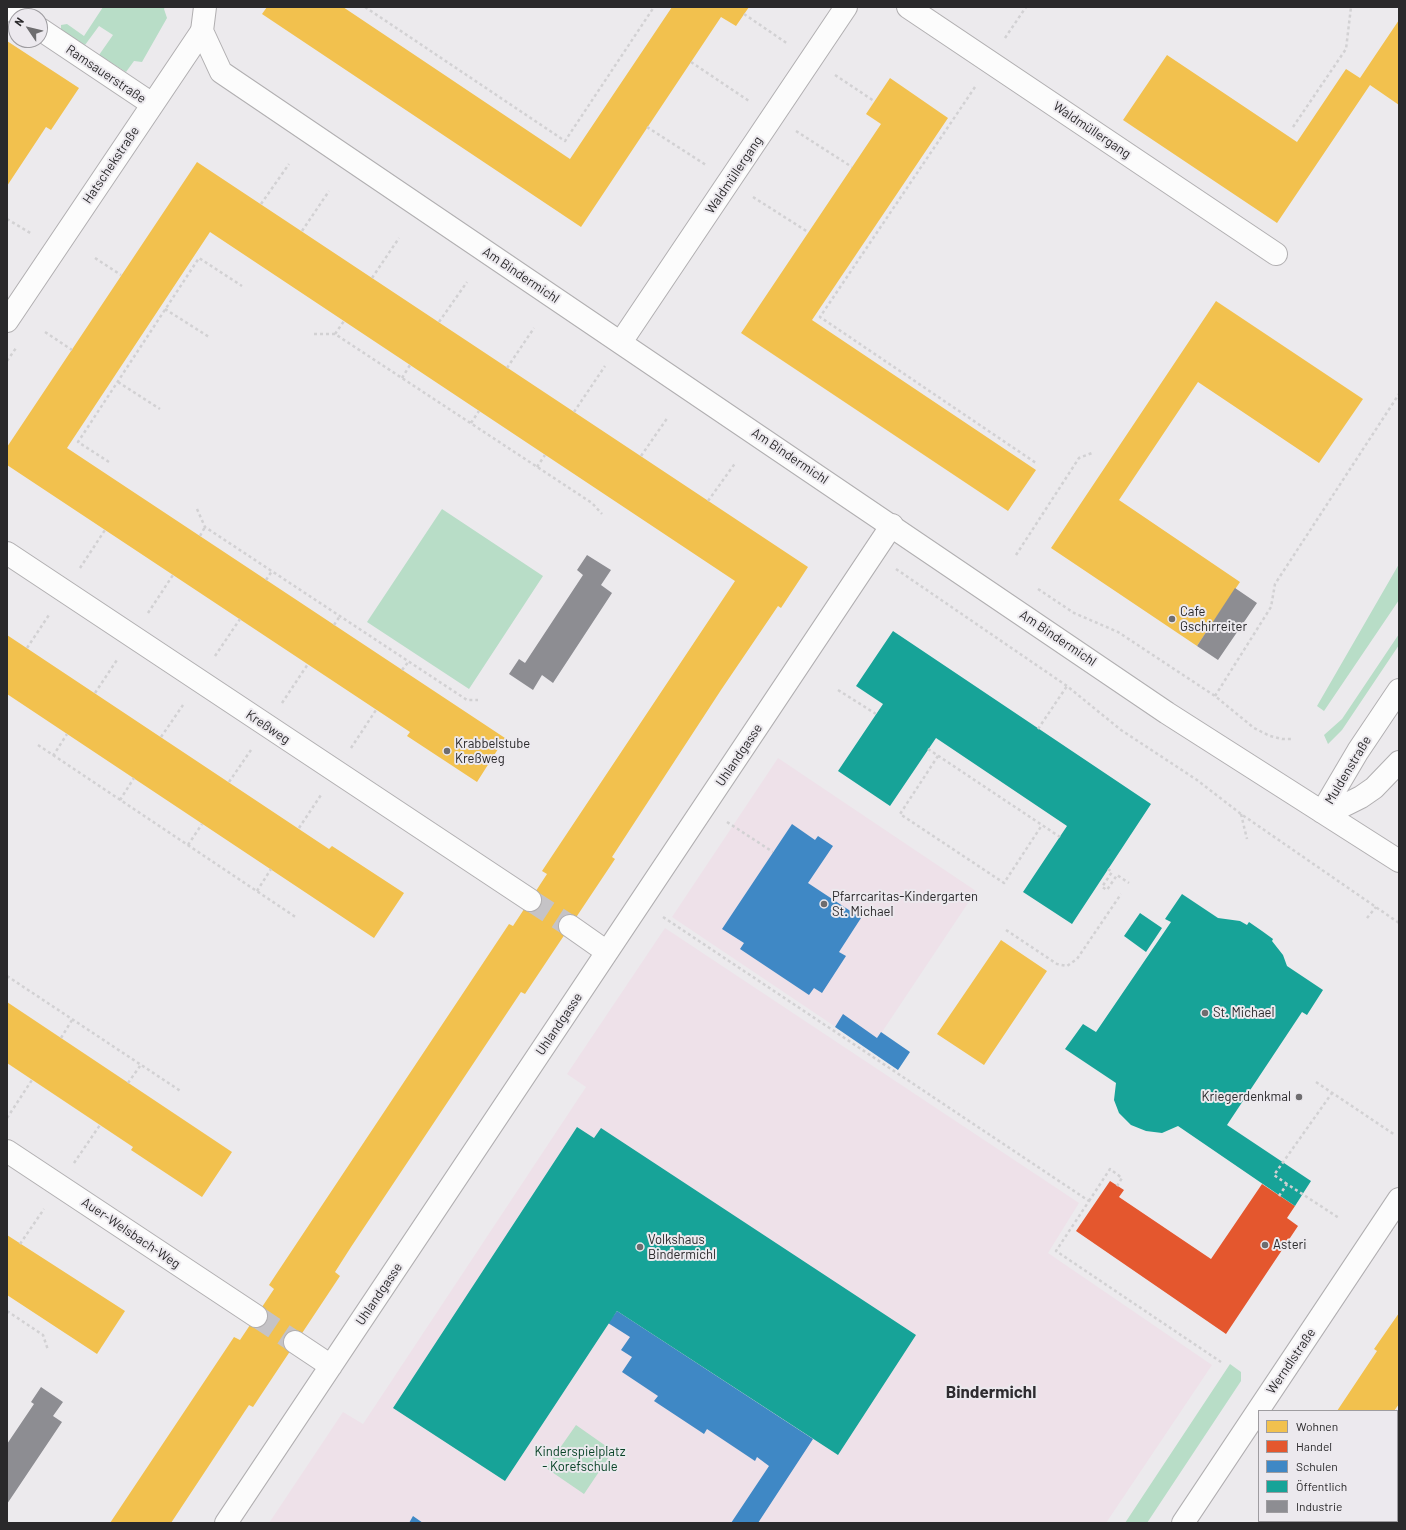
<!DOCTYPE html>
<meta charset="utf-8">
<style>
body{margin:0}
#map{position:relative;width:1406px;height:1530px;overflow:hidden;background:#eceaed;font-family:Barlow,sans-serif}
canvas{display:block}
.frame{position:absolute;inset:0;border:8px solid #2a292b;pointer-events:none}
.legend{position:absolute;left:1258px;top:1410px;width:140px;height:112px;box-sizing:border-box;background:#ece9ee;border:1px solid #9e9ca0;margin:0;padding:5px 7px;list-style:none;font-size:12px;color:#2a292b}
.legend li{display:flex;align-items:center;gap:8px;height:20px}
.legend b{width:20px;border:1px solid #9e9ca0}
.north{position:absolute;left:8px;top:8px;width:40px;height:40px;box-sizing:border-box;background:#ece9ee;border:1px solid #9e9ca0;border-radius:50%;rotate:305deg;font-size:11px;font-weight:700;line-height:16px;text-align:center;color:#2a292b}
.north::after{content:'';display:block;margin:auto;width:14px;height:18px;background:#6e6d6f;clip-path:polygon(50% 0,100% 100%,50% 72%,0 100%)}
</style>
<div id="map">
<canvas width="1406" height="1530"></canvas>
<div class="frame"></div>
<ul class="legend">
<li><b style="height:11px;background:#f2c14e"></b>Wohnen</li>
<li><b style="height:11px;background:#e4572e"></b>Handel</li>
<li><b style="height:11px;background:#3f88c5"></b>Schulen</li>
<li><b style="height:11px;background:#17a398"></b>Öffentlich</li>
<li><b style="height:11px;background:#8d8d92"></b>Industrie</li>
</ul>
<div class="north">N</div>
</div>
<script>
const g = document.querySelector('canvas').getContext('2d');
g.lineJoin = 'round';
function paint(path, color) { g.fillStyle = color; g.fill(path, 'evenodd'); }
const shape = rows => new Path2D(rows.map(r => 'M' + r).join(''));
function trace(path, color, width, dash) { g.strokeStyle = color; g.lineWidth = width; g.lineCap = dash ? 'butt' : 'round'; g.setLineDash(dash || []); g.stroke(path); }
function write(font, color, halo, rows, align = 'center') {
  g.font = font + ' Barlow,sans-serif'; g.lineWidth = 4; g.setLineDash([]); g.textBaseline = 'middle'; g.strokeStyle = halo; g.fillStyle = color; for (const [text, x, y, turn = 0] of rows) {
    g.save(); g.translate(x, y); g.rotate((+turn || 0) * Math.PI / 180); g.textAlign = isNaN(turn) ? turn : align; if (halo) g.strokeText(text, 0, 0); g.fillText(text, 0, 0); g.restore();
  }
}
paint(shape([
 [778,758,976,891,870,1050,672,917],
 [665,928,1079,1203,1048,1253,1212,1365,1106,1523,269,1523,343,1412,363,1424,586,1087,567,1074]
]), '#eee1e9');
paint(shape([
 [103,7,165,7,164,9,167,18,142,62,134,61,126,72,99,55,113,35,99,26,85,45,61,30,61,25,67,24,84,36],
 [442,509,543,576,469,689,367,622],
 [1399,564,1399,600,1324,711,1317,706],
 [1399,634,1399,645,1342,730,1328,744,1324,735,1342,719],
 [1230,1364,1241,1372,1241,1381,1147,1523,1125,1523],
 [576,1425,613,1451,584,1494,546,1468]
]), '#b8ddc7');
paint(shape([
 [267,7,343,7,570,159,672,7,749,7,736,26,721,17,581,227,262,14],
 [1399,20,1399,105,1370,85,1277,223,1123,120,1167,55,1297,142,1346,69,1360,78],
 [7,41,79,88,51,130,46,127,7,186],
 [890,78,948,118,812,320,1036,470,1008,511,741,333,881,124,866,114],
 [197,162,808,567,781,608,778,606,721,690,612,857,615,859,525,994,521,992,351,1247,335,1272,340,1276,253,1407,249,1405,171,1523,110,1523,234,1337,240,1340,274,1289,269,1285,509,924,513,926,547,874,542,871,735,581,210,232,67,448,505,738,477,782,407,736,410,732,7,465,7,447],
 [1216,301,1363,399,1319,463,1198,382,1119,500,1240,582,1197,646,1051,548],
 [7,635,329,849,332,846,404,893,374,938,7,694],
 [1001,940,1047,971,984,1065,937,1034],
 [7,1002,232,1152,202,1197,131,1150,133,1147,7,1063],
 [7,1235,125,1311,97,1354,7,1295],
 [1399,1313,1399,1404,1394,1411,1337,1411,1377,1351,1374,1349],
 [1264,1521,1321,1521,1319,1523,1263,1523]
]), '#f2c14e');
paint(shape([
 [1110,1181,1124,1190,1119,1197,1211,1259,1262,1184,1295,1206,1287,1218,1298,1226,1226,1334,1076,1231]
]), '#e4572e');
paint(shape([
 [792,824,815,840,818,836,833,846,808,883,861,918,839,952,846,956,822,993,814,988,809,995,740,949,744,943,722,929],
 [843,1014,877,1038,881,1032,910,1052,898,1070,835,1027],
 [617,1311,813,1439,758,1523,731,1523,769,1466,757,1457,755,1461,707,1429,704,1434,654,1401,658,1396,622,1372,632,1357,621,1350,630,1337,608,1323],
 [413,1516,423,1523,409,1523]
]), '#3f88c5');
paint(shape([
 [893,631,1151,804,1072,924,1023,892,1067,826,936,738,890,806,838,771,883,704,856,686],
 [1182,894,1218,918,1240,921,1247,925,1249,922,1262,931,1273,939,1272,941,1283,955,1287,966,1323,990,1307,1015,1302,1012,1227,1125,1311,1181,1295,1206,1178,1126,1162,1133,1146,1131,1131,1125,1119,1113,1114,1100,1116,1083,1065,1049,1083,1024,1096,1032,1171,922,1165,919],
 [1140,913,1162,928,1146,952,1124,936],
 [577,1127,594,1138,601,1128,916,1335,838,1455,617,1311,505,1481,393,1408]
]), '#17a398');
paint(shape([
 [587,555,611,570,601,585,612,593,553,683,542,675,533,690,509,674,519,659,525,663,583,575,577,570],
 [1235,588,1257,603,1218,660,1197,646],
 [41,1387,63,1402,53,1416,62,1422,7,1504,7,1444,34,1404,31,1402]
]), '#8d8d92');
trace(shape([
 [530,900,570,926],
 [256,1316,295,1342]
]), '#c5c3c6', 22, [22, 11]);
const street = shape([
 [7,7,20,16],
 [908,7,1276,254],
 [40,29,152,104],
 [7,321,202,31],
 [621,342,846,7],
 [7,553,530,900],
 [570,926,607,952],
 [7,1151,256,1316],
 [295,1342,331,1366],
 [226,1523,892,525],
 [1183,1523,1399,1199]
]);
const secondary = shape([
 [205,7,202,31,221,72,1167,713,1399,861],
 [1322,812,1358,751,1399,690],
 [1322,812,1343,806,1361,797,1374,788,1399,762]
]);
trace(street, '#b1afb1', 24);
trace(secondary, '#b1afb1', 24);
trace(shape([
 [365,7,565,141,654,7],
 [744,14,788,44],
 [1005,38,1026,7],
 [691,62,749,101],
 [835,75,874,101],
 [975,87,820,317,1036,463],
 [647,127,706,165],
 [1293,127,1346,49,1351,7],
 [796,131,852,167],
 [753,197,808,232],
 [261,204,289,164],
 [7,219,32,234],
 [302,231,329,191],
 [95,258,121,275],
 [372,278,399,238],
 [165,309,209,337],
 [439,322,467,282],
 [45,332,72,350],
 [314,334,335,334,592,503,602,514],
 [335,334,344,321],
 [7,361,16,348],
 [507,368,534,328],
 [402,378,410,365],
 [118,382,160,409],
 [574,412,605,366],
 [471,423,479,411],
 [641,456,668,417],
 [109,462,78,442,199,258,242,286],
 [537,467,545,455],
 [708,501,736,462],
 [197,509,205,527,467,700,478,700],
 [200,536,205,527],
 [1016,555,1079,458,1092,453],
 [80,568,105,530],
 [896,569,1067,686,1121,730,1197,780,1241,814,1399,923],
 [266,580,272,571],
 [1038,589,1074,613,1118,632,1215,696,1254,728,1270,736,1282,739,1293,739],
 [148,613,173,575],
 [334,625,340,616],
 [27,648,49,615],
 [215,656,240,619],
 [402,670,409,661],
 [838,690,876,714],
 [95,693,117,660],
 [1215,696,1271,607,1275,584,1399,394],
 [282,703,308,664],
 [1038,729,1067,686],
 [161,737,183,705],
 [38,745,297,918],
 [351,748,376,710],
 [928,749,1060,837],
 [53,756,67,734],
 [938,756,900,814,1004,883,1042,825],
 [229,782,251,750],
 [120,800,134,778],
 [1241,814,1247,839],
 [727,822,773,852],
 [299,828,321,795],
 [188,845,202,824],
 [1108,869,1112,872,1102,887,1107,890,1117,875,1129,883],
 [257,891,271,869],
 [663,917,1089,1201,1056,1251,1221,1362],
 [1367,918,1376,907],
 [1006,930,1057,964,1067,966,1077,959,1121,894],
 [7,976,182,1092],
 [61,1038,72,1020],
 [1316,1082,1395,1135],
 [128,1083,140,1066],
 [7,1118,32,1080],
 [74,1163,100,1125],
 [1287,1184,1274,1175,1332,1093],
 [1279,1196,1287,1184,1339,1218],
 [1089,1201,1110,1169,1122,1178,1117,1186],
 [20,1244,44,1209],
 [7,1311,43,1335,48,1350],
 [1397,1439,1399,1440]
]), '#d2d1d3', 2.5, [3, 3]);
trace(street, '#fcfcfc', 22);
trace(secondary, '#fcfcfc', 22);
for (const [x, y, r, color] of [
 [1172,619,4,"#6e6d6f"],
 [447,751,4,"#6e6d6f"],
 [824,904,4,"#6e6d6f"],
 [1205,1013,4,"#6e6d6f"],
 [1299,1097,4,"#6e6d6f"],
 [1265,1245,4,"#6e6d6f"],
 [640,1247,4,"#6e6d6f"]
]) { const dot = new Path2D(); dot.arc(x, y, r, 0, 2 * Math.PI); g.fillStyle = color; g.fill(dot); trace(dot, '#ece9ee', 1.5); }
write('13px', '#2a292b', '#ece9ee', [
 ["Ramsauerstraße",106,74,34],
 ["Waldmüllergang",1092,130,34],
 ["Hatschekstraße",111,165,-56],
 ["Waldmüllergang",734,175,-56],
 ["Am Bindermichl",521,275,34],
 ["Am Bindermichl",790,456,34],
 ["Am Bindermichl",1058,638,34],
 ["Kreßweg",268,727,34],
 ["Uhlandgasse",739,755,-56],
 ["Muldenstraße",1348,770,-59],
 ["Uhlandgasse",559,1024,-56],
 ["Auer-Welsbach-Weg",131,1233,34],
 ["Uhlandgasse",379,1294,-56],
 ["Werndlstraße",1291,1361,-56]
]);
write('13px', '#2a292b', '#ece9ee', [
 ["Cafe",1180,612],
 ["Gschirreiter",1180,627],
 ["Krabbelstube",455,744],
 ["Kreßweg",455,759],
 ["Pfarrcaritas-Kindergarten",832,897],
 ["St. Michael",832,912],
 ["St. Michael",1213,1013],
 ["Kriegerdenkmal",1291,1097,"right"],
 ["Volkshaus",648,1240],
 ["Bindermichl",648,1255],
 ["Asteri",1273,1245]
], 'left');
write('13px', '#094327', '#ece9ee', [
 ["Kinderspielplatz",580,1452],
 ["- Korefschule",580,1467]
]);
write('bold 17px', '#2e2c30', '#ece9ee', [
 ["Bindermichl",991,1392]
]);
</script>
